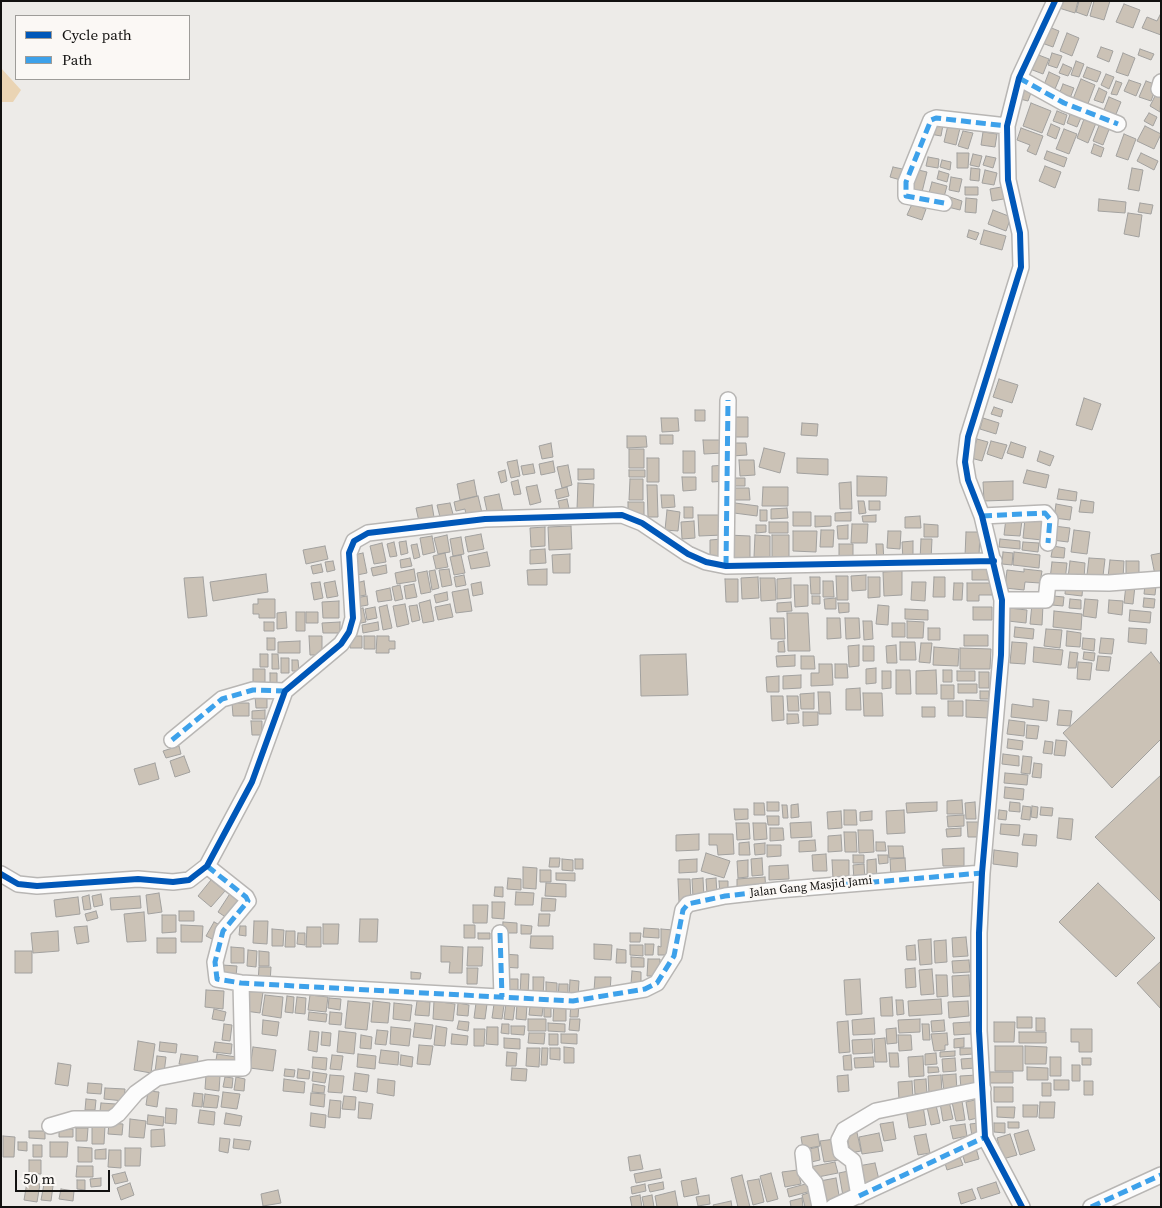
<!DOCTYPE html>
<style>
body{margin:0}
#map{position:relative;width:1162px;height:1208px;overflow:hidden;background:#edebe8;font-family:"Source Serif 4",serif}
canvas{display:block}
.frame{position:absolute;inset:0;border:2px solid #121110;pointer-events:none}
.legend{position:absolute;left:15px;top:15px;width:175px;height:65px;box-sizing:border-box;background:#fbf8f5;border:1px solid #9e9c99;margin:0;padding:6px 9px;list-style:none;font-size:15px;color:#121110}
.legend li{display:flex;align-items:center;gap:10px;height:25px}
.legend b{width:25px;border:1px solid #9e9c99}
.scale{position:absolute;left:15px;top:1170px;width:95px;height:22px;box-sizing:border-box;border:2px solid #121110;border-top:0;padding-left:6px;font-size:15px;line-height:18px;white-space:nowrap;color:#121110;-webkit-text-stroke:4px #fbf8f5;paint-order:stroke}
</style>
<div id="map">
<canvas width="1162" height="1208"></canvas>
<div class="frame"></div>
<ul class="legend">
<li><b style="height:6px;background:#0057b8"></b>Cycle path</li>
<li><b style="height:6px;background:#3da1ea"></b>Path</li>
</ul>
<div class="scale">50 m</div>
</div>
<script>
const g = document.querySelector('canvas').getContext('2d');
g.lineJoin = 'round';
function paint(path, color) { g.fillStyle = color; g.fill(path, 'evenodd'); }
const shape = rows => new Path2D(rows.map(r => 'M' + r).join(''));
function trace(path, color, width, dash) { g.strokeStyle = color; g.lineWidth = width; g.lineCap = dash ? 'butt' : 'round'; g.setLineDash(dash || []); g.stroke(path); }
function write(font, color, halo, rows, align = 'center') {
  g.font = font + ' "Source Serif 4",serif'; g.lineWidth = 4.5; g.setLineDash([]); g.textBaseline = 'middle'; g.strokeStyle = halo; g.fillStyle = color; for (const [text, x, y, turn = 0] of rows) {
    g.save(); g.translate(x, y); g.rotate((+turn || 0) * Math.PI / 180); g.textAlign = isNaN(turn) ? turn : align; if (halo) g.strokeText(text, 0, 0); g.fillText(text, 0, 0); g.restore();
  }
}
paint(shape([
 [1,68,21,90,13,102,1,102]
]), '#ead4b4');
const building = shape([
 [1061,1,1078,1,1075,13,1059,8,1061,1],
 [1079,1,1092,1,1087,16,1076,12,1079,1],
 [1094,1,1110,1,1104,20,1090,16,1094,1],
 [1124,4,1140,10,1133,28,1116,22,1124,4],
 [1161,13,1161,35,1142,28,1147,17,1157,21,1161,13],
 [1049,27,1059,31,1053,47,1042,43,1049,27],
 [1067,33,1079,38,1072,56,1060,51,1067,33],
 [1101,47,1113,51,1109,62,1097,57,1101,47],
 [1140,49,1154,54,1151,60,1138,55,1140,49],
 [1052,53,1062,56,1057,68,1048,65,1052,53],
 [1123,53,1135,58,1128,76,1116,72,1123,53],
 [1036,54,1049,59,1043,74,1030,69,1036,54],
 [1076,61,1084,64,1079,77,1071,75,1076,61],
 [1063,64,1072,68,1068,76,1059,73,1063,64],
 [1087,67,1101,72,1097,82,1083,77,1087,67],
 [1049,72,1060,77,1055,89,1044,85,1049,72],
 [1106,74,1114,77,1109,89,1101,85,1106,74],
 [1081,79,1095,85,1086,109,1071,104,1081,79],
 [1129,80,1141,84,1136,96,1124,91,1129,80],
 [1116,81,1122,83,1117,95,1111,94,1116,81],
 [1146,81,1157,85,1151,101,1139,97,1146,81],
 [1063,84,1074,88,1069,101,1058,97,1063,84],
 [1025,87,1032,90,1028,101,1020,99,1025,87],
 [1099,88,1107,92,1103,103,1094,100,1099,88],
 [1156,94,1161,97,1160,112,1150,106,1156,94],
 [1109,97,1121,102,1114,119,1102,115,1109,97],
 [1031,103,1051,111,1042,133,1023,126,1031,103],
 [1072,109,1083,113,1077,127,1067,123,1072,109],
 [1057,111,1067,115,1064,125,1053,121,1057,111],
 [1149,113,1157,117,1153,126,1144,121,1149,113],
 [1084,119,1096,123,1088,143,1077,138,1084,119],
 [932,123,943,125,941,136,930,134,932,123],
 [1100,123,1110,127,1103,145,1093,141,1100,123],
 [1051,124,1060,128,1056,139,1047,135,1051,124],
 [948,125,960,128,956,145,944,142,948,125],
 [1145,126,1161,134,1154,149,1137,141,1145,126],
 [1021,128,1043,136,1036,155,1027,151,1030,145,1017,140,1021,128],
 [1064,129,1077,134,1069,154,1056,149,1064,129],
 [963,131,973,133,968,149,958,146,963,131],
 [983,132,997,134,995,147,981,145,983,132],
 [1124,134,1136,139,1128,160,1116,156,1124,134],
 [1094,144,1104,148,1101,157,1091,153,1094,144],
 [1047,151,1067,158,1064,167,1044,159,1047,151],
 [957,153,969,153,968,168,957,168,957,153],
 [1141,153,1158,161,1154,170,1137,161,1141,153],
 [973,154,982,156,979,167,970,165,973,154],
 [986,156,996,158,993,168,983,165,986,156],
 [928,157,939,159,938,168,926,166,928,157],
 [942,160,951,162,950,170,940,167,942,160],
 [1045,166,1061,172,1055,188,1039,181,1045,166],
 [893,167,907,170,904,181,890,177,893,167],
 [971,168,980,169,979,181,970,180,971,168],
 [1132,168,1143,170,1139,191,1128,189,1132,168],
 [914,169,927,172,922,192,909,188,914,169],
 [985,170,997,173,994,185,982,183,985,170],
 [939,171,949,174,947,182,937,179,939,171],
 [951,177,962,179,959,192,949,190,951,177],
 [932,182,947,186,944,197,929,193,932,182],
 [1007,186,1009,198,992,201,990,189,1007,186],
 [965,187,978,187,978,195,965,195,965,187],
 [950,197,962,201,960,210,948,207,950,197],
 [966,198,977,199,976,213,965,212,966,198],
 [1099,199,1126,202,1125,213,1098,211,1099,199],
 [1140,203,1153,205,1151,214,1138,212,1140,203],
 [912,204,926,209,922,220,907,215,912,204],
 [993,210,1011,217,1006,231,988,224,993,210],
 [1128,213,1142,215,1139,237,1124,234,1128,213],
 [969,230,979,233,976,240,967,237,969,230],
 [984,230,1006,236,1002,250,980,244,984,230],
 [999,379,1018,385,1012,403,993,397,999,379],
 [1084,398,1101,404,1092,430,1076,425,1084,398],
 [994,407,1003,410,1001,417,991,414,994,407],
 [695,410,705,410,705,421,695,421,695,410],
 [731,417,748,417,748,437,731,437,731,417],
 [661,418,678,418,679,431,662,432,661,418],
 [983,418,999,423,996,434,980,429,983,418],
 [802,423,818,424,817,436,801,435,802,423],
 [660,435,673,435,673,444,660,444,660,435],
 [627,436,646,436,647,447,627,448,627,436],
 [977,439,988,442,982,461,971,458,977,439],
 [703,440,722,440,723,453,704,454,703,440],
 [991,441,1007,445,1002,459,987,454,991,441],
 [1011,442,1026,447,1023,458,1007,453,1011,442],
 [551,443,553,457,542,459,539,446,551,443],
 [731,443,746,443,747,455,732,456,731,443],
 [764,448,785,453,780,473,759,467,764,448],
 [629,449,644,449,644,468,629,468,629,449],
 [683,451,695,451,695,473,683,473,683,451],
 [1040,451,1054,456,1050,466,1037,461,1040,451],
 [647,458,659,458,659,482,647,482,647,458],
 [797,458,828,459,828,475,797,473,797,458],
 [517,460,520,476,511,478,507,462,517,460],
 [739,460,754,460,755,475,740,476,739,460],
 [553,461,555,472,541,475,539,464,553,461],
 [533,464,535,473,523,475,521,466,533,464],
 [568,465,572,485,562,488,557,467,568,465],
 [725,465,726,481,712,482,712,466,725,465],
 [578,469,594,469,594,479,578,480,578,469],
 [505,470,507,481,501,483,498,472,505,470],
 [629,470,645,470,645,477,629,477,629,470],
 [1027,470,1049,475,1046,488,1023,483,1027,470],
 [857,476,887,477,886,496,857,496,857,476],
 [682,477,696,477,696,490,683,491,682,477],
 [731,478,745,478,745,486,731,486,731,478],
 [630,479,643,479,643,500,629,500,630,479],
 [474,480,477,496,460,500,457,484,474,480],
 [518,480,521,494,514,495,511,482,518,480],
 [1013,481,1013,500,984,501,983,482,1013,481],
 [851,482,852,509,840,509,839,483,851,482],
 [578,483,594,484,593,510,577,509,578,483],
 [537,485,541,502,530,505,526,487,537,485],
 [647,485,657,485,658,517,648,517,647,485],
 [567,487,569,496,557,499,555,490,567,487],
 [763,487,788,487,788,506,762,506,763,487],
 [731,488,749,488,750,500,731,500,731,488],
 [1059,489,1077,492,1076,501,1057,499,1059,489],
 [499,494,503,512,488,516,484,497,499,494],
 [661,495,674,495,675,507,662,508,661,495],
 [478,496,483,517,467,521,465,509,456,511,454,502,478,496],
 [567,499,570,513,561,515,558,501,567,499],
 [1081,500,1094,502,1093,513,1079,512,1081,500],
 [858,501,864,501,866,513,859,514,858,501],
 [869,501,880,501,880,510,869,510,869,501],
 [628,502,644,502,644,515,628,515,628,502],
 [450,503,454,518,441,521,437,505,450,503],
 [735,503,758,506,757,516,734,513,735,503],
 [1056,504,1072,507,1070,520,1054,518,1056,504],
 [432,505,435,523,420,526,416,508,432,505],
 [684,507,693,507,693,518,684,518,684,507],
 [787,508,788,518,771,519,771,509,787,508],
 [667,510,680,512,678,531,665,530,667,510],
 [760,510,767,510,767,521,760,521,760,510],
 [793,512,811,512,811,526,793,526,793,512],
 [851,512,851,521,835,521,835,513,851,512],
 [698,515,722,515,723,535,699,536,698,515],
 [876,515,876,522,863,522,862,516,876,515],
 [815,516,831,516,831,526,815,527,815,516],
 [920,516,921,528,905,528,905,517,920,516],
 [1006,518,1022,520,1020,536,1004,535,1006,518],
 [1025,519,1044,521,1042,540,1023,538,1025,519],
 [694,521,695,538,682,539,681,522,694,521],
 [769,522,788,522,788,533,769,533,769,522],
 [852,524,868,524,867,543,851,543,852,524],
 [924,524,938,525,938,537,924,537,924,524],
 [756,525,766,525,766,532,756,533,756,525],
 [848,525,848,539,838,539,837,526,848,525],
 [571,526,572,549,549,550,548,527,571,526],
 [1054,526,1070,528,1068,542,1052,540,1054,526],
 [545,527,545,546,531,547,530,528,545,527],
 [821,530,834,530,833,547,820,547,821,530],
 [1074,530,1090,532,1087,554,1071,552,1074,530],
 [793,531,817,531,816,552,793,551,793,531],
 [888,531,901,531,900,549,887,548,888,531],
 [966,532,980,532,979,556,965,556,966,532],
 [481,534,484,549,468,552,465,537,481,534],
 [447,535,450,552,438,554,434,538,447,535],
 [727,535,750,536,750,562,727,562,727,535],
 [755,535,770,536,770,557,754,557,755,535],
 [772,535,789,535,789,557,772,557,772,535],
 [432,536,435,552,423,555,420,538,432,536],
 [461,537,464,554,453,556,450,539,461,537],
 [722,539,723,559,710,560,710,540,722,539],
 [921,539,932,539,931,560,920,560,921,539],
 [1000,539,1020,541,1020,549,999,547,1000,539],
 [406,541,408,553,401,555,399,542,406,541],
 [913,541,913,560,903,560,902,542,913,541],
 [394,542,397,556,390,557,387,544,394,542],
 [1023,542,1039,543,1038,552,1022,550,1023,542],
 [382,543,386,562,374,564,370,546,382,543],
 [417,544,420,557,414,559,411,545,417,544],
 [839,544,853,544,853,562,839,562,839,544],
 [876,544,883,544,884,563,877,563,876,544],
 [325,546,328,559,306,564,303,550,325,546],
 [1053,546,1065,548,1064,558,1051,557,1053,546],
 [545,549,546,563,530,564,530,550,545,549],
 [487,552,490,566,471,569,468,556,487,552],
 [1003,552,1013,553,1012,565,1002,564,1003,552],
 [1014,552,1040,555,1039,568,1013,565,1014,552],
 [363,553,367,573,357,575,353,555,363,553],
 [445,553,448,567,436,569,433,556,445,553],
 [1161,553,1161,574,1155,575,1151,555,1161,553],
 [570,554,570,573,553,573,552,555,570,554],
 [461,555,465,573,454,575,450,557,461,555],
 [410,558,412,566,401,568,400,560,410,558],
 [1089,558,1105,559,1103,576,1087,575,1089,558],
 [1110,560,1124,561,1123,578,1108,577,1110,560],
 [333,561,335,570,327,572,325,562,333,561],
 [1070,561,1085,563,1084,579,1068,578,1070,561],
 [1126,561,1139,561,1139,578,1126,578,1126,561],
 [1052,562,1067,563,1065,581,1050,579,1052,562],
 [321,564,323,572,313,574,311,566,321,564],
 [386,565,387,573,373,576,371,568,386,565],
 [992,568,992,580,972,580,972,569,992,568],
 [414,569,416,581,397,584,395,573,414,569],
 [449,569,452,585,442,587,439,570,449,569],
 [547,569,547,585,528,585,527,570,547,569],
 [1024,569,1042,571,1040,583,1025,582,1024,590,1005,588,1007,570,1024,572,1024,569],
 [435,570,439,588,432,590,429,571,435,570],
 [427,571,431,592,421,594,417,573,427,571],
 [902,571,902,595,884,596,883,572,902,571],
 [266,574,268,592,213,601,210,582,266,574],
 [464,575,466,585,456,587,454,577,464,575],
 [866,575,866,590,852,591,851,576,866,575],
 [836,576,848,576,848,600,837,600,836,576],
 [203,577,207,616,188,618,184,578,203,577],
 [758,577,759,598,742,599,741,578,758,577],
 [810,577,820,577,820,594,811,594,810,577],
 [868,577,880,577,880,597,868,598,868,577],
 [934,577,945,577,945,597,933,597,934,577],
 [760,578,775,578,776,600,761,601,760,578],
 [791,578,791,598,777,599,777,579,791,578],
 [725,579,738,579,738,602,726,602,725,579],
 [335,581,338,596,327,598,324,583,335,581],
 [364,581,366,595,354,597,352,584,364,581],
 [823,581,833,581,834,597,823,597,823,581],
 [320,582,323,598,314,600,311,583,320,582],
 [481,582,483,594,473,596,471,584,481,582],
 [912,582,926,582,925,601,911,600,912,582],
 [1066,582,1083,584,1082,596,1065,594,1066,582],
 [954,583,963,583,962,600,953,600,954,583],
 [967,583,992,583,992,595,979,595,979,601,967,601,967,583],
 [414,584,417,597,406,599,404,586,414,584],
 [400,585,403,599,395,601,392,587,400,585],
 [794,585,808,585,808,606,795,607,794,585],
 [1126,585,1135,586,1133,604,1124,603,1126,585],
 [1145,585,1156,586,1155,595,1144,594,1145,585],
 [390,588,392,600,378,602,376,591,390,588],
 [468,589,472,611,456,613,452,592,468,589],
 [447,592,448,600,436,603,434,595,447,592],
 [367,596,368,605,357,607,355,598,367,596],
 [812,596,820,596,820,604,812,604,812,596],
 [1053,596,1064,597,1063,606,1052,605,1053,596],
 [836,598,836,609,825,609,824,599,836,598],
 [1144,598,1155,599,1154,608,1143,607,1144,598],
 [258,599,275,599,275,618,259,618,259,614,253,614,253,604,258,604,258,599],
 [1070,599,1081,600,1081,609,1069,608,1070,599],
 [1085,599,1098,600,1096,618,1083,616,1085,599],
 [430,600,434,621,423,623,419,603,430,600],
 [1109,600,1123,601,1122,615,1108,613,1109,600],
 [339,601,339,618,323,618,322,602,339,601],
 [791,602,792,611,777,612,777,603,791,602],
 [838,603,849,603,849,612,839,613,838,603],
 [405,604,409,624,397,627,393,606,405,604],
 [450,604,453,617,438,620,435,607,450,604],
 [1032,604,1043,605,1042,625,1030,624,1032,604],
 [387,605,392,628,383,630,379,607,387,605],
 [417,605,420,620,412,622,409,606,417,605],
 [878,605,889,606,888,625,876,624,878,605],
 [375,607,377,618,367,620,365,609,375,607],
 [973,607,992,607,992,620,973,620,973,607],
 [363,608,366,622,356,624,353,610,363,608],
 [1009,608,1027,610,1026,623,1008,621,1009,608],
 [905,609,928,610,928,620,905,619,905,609],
 [1130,610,1151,612,1150,623,1129,621,1130,610],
 [1054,611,1082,614,1081,630,1053,627,1054,611],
 [286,612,287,628,277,629,277,613,286,612],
 [296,612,305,612,305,631,296,631,296,612],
 [306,612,318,612,318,623,306,623,306,612],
 [787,613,808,613,810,651,788,651,787,613],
 [770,618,784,618,785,639,771,639,770,618],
 [827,618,840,618,841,638,827,639,827,618],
 [845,618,859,618,860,638,846,639,845,618],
 [863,621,872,621,873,639,864,640,863,621],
 [907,621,924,622,923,638,907,638,907,621],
 [264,622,274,622,274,631,264,631,264,622],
 [340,622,340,633,323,633,322,623,340,622],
 [378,622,379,630,363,633,362,625,378,622],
 [892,623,905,623,905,637,892,637,892,623],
 [1015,627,1034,629,1033,639,1014,637,1015,627],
 [928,628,940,628,940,640,928,640,928,628],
 [1129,628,1147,629,1146,644,1128,642,1129,628],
 [1046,629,1062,630,1060,648,1044,646,1046,629],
 [1067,631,1081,633,1080,647,1066,646,1067,631],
 [964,635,988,635,988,646,964,646,964,635],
 [309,636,322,636,322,655,310,655,309,636],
 [350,636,362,636,362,648,350,648,350,636],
 [364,636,375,636,375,649,364,649,364,636],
 [377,636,389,636,389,641,395,641,395,649,389,649,389,653,376,653,377,636],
 [267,638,275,638,275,650,267,650,267,638],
 [1083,638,1095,639,1094,651,1082,649,1083,638],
 [1101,638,1114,639,1112,654,1099,653,1101,638],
 [300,641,300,653,278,653,278,642,300,641],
 [784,641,785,652,778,652,778,642,784,641],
 [900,642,915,642,916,660,900,660,900,642],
 [1012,642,1027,643,1025,664,1010,663,1012,642],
 [921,643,932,643,930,663,919,662,921,643],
 [859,645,859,666,849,667,848,646,859,645],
 [896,645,897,663,887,663,886,646,896,645],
 [863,646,874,646,874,661,863,661,863,646],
 [934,647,959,649,958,666,933,665,934,647],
 [1034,647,1063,650,1061,665,1033,662,1034,647],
 [960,648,991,649,990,669,960,669,960,648],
 [1070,652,1078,653,1076,668,1068,668,1070,652],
 [1084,652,1095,653,1094,661,1083,659,1084,652],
 [1151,652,1161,665,1161,739,1112,788,1063,733,1151,652],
 [260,654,268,654,268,667,260,667,260,654],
 [272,654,278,654,279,669,272,669,272,654],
 [686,654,688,695,641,696,640,655,686,654],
 [795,655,795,666,777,667,776,656,795,655],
 [801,656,814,656,815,669,801,669,801,656],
 [1098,656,1111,657,1109,671,1096,670,1098,656],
 [281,658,289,658,289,673,281,673,281,658],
 [292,660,298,660,299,671,292,671,292,660],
 [1078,662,1092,663,1090,680,1077,679,1078,662],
 [819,664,832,664,833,685,811,686,811,673,819,673,819,664],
 [835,664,847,664,848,678,835,678,835,664],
 [876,668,876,683,866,684,866,669,876,668],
 [253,669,265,669,265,682,253,683,253,669],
 [896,670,910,670,911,694,896,694,896,670],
 [936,670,937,694,916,694,916,671,936,670],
 [943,670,952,670,952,682,943,682,943,670],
 [882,671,891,671,891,688,882,689,882,671],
 [957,671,975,671,975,681,957,681,957,671],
 [979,672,989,672,989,688,979,688,979,672],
 [270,673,277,673,277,684,270,684,270,673],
 [801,675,801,688,783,689,783,676,801,675],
 [779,676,779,692,767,692,766,677,779,676],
 [958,684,977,684,977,693,958,693,958,684],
 [941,685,954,685,954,699,941,699,941,685],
 [860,688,861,710,846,710,846,689,860,688],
 [980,691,989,691,989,699,980,699,980,691],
 [818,692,830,692,831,714,819,714,818,692],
 [814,693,814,709,801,709,800,694,814,693],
 [863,693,882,693,883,716,864,716,863,693],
 [255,696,267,696,267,708,256,708,255,696],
 [771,696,783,696,784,720,772,721,771,696],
 [787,696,798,696,799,711,788,711,787,696],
 [1033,699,1049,701,1047,721,1011,717,1012,704,1033,707,1033,699],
 [966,700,989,701,989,718,966,717,966,700],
 [948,701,963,701,963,716,948,716,948,701],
 [232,703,249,703,249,716,233,716,232,703],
 [922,707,935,707,935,717,922,717,922,707],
 [265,710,265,719,252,719,252,711,265,710],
 [1059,710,1072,711,1070,726,1057,725,1059,710],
 [803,712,818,712,818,725,803,726,803,712],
 [787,714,798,714,799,723,787,724,787,714],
 [1009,720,1025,722,1024,736,1007,734,1009,720],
 [251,721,262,721,262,735,252,735,251,721],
 [1027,725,1039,726,1037,739,1026,738,1027,725],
 [1008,739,1023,741,1022,750,1007,748,1008,739],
 [1056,740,1067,741,1065,756,1054,755,1056,740],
 [1045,741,1053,742,1052,754,1043,753,1045,741],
 [179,746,181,754,166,758,163,751,179,746],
 [1003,754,1019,756,1019,766,1002,764,1003,754],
 [184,756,190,772,175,777,170,761,184,756],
 [1023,756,1032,757,1030,774,1021,773,1023,756],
 [155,763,159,779,139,785,134,769,155,763],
 [1034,763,1042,764,1041,778,1032,777,1034,763],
 [1005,773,1028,775,1027,785,1004,783,1005,773],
 [1161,775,1161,902,1095,837,1161,775],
 [1005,787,1024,789,1023,800,1004,798,1005,787],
 [962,800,963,814,947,814,947,801,962,800],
 [767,802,779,802,779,811,767,811,767,802],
 [937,802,937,811,907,813,906,803,937,802],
 [975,802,976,819,966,819,965,803,975,802],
 [1010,802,1020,803,1020,812,1009,811,1010,802],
 [754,803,764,803,765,815,754,815,754,803],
 [798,804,799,817,791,818,791,805,798,804],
 [782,805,787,805,788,818,783,818,782,805],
 [1023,806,1031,807,1030,820,1021,819,1023,806],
 [1032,806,1038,807,1037,818,1031,817,1032,806],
 [1041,807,1053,808,1052,816,1040,815,1041,807],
 [734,809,748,809,748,819,735,820,734,809],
 [844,810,856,810,857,825,844,825,844,810],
 [904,810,905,833,887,834,886,811,904,810],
 [999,810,1007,811,1006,820,998,819,999,810],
 [841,811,842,828,828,829,827,812,841,811],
 [872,811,872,820,860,821,860,812,872,811],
 [964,815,964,826,948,827,947,816,964,815],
 [767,816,779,816,779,825,768,825,767,816],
 [1059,818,1073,819,1071,840,1057,838,1059,818],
 [811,822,812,837,791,838,790,823,811,822],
 [967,822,978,822,979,837,968,837,967,822],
 [736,823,749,823,750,839,737,840,736,823],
 [753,823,766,823,767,839,754,840,753,823],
 [1001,824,1020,825,1019,836,1000,834,1001,824],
 [770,828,783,828,784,840,770,841,770,828],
 [961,828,961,836,947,837,946,829,961,828],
 [858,830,873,830,874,852,859,853,858,830],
 [844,832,856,832,857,852,845,852,844,832],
 [699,834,699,850,676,851,676,835,699,834],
 [709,834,733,834,734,854,718,855,717,845,709,845,709,834],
 [1024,834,1037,835,1036,846,1022,845,1024,834],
 [841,835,842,851,828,852,828,836,841,835],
 [815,840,816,851,799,852,799,841,815,840],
 [749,842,750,855,739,855,739,843,749,842],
 [876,842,885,842,886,851,876,851,876,842],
 [765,843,765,854,755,855,754,844,765,843],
 [767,845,781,845,781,856,767,857,767,845],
 [888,846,903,846,904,858,889,858,888,846],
 [964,848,964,866,943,866,942,849,964,848],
 [994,850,1018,853,1017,867,993,864,994,850],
 [706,853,730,861,724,878,701,871,706,853],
 [826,854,827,871,813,871,812,855,826,854],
 [853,855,864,855,864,863,853,863,853,855],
 [878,855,888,855,888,863,879,864,878,855],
 [550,858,560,858,559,867,549,867,550,858],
 [762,858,763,875,752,876,751,859,762,858],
 [905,858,906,876,891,877,890,859,905,858],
 [562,859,573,860,573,871,562,870,562,859],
 [575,859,583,859,583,869,575,869,575,859],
 [697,859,697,872,679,873,679,860,697,859],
 [876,859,877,880,867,880,867,860,876,859],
 [748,860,748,877,738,878,737,861,748,860],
 [832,860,849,860,849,879,833,879,832,860],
 [864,864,865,880,854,880,853,865,864,864],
 [788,865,789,879,769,880,769,866,788,865],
 [523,867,537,868,536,889,523,888,523,867],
 [540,870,551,870,551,882,540,882,540,870],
 [556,873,575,873,575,881,556,880,556,873],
 [765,877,766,891,737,892,737,879,765,877],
 [508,878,521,879,521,890,507,889,508,878],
 [703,878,704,898,693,898,692,879,703,878],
 [716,878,717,894,707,894,706,879,716,878],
 [678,879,690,879,691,902,679,902,678,879],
 [211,880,225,891,211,907,198,896,211,880],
 [719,881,728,881,728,895,720,895,719,881],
 [546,883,566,884,566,897,545,896,546,883],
 [1098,883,1155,938,1116,977,1059,922,1098,883],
 [495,887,503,887,503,897,494,896,495,887],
 [231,892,243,900,230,920,218,912,231,892],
 [516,892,534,893,533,905,515,905,516,892],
 [159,893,162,912,148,914,146,895,159,893],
 [101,894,103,905,94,907,92,896,101,894],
 [89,895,91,909,84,910,82,897,89,895],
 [140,896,141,908,111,910,110,898,140,896],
 [78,897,80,914,56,917,54,900,78,897],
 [542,898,556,899,555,911,541,911,542,898],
 [492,902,505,902,504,919,492,918,492,902],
 [473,905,488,905,487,923,473,923,473,905],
 [96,911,98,918,87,921,85,914,96,911],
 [179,911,194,911,194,921,179,921,179,911],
 [144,912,146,941,127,942,124,914,144,912],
 [539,914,550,914,549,926,538,926,539,914],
 [162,915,176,915,176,932,162,933,162,915],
 [360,919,378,919,377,942,359,942,360,919],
 [254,921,268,921,267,944,253,943,254,921],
 [214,922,222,926,214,940,206,936,214,922],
 [503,922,517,923,517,933,502,933,503,922],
 [323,924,339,924,338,944,323,944,323,924],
 [181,925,203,926,202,942,181,942,181,925],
 [464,925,475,925,475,938,464,938,464,925],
 [521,925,532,926,531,934,521,934,521,925],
 [87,926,89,942,77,944,74,927,87,926],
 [240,926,246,926,246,936,239,935,240,926],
 [307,927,321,927,321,947,306,947,307,927],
 [644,928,659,929,659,938,643,937,644,928],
 [272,929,284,930,283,946,272,946,272,929],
 [661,929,673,930,673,955,658,955,658,946,661,947,661,929],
 [58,931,59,951,33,953,31,933,58,931],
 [286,931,295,931,295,947,285,947,286,931],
 [298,933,305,933,305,945,297,944,298,933],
 [478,933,490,933,490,939,478,939,478,933],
 [630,933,641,933,640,942,630,942,630,933],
 [531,936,553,936,553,949,530,948,531,936],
 [966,937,968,956,953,957,952,938,966,937],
 [157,938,176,938,176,953,157,953,157,938],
 [931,939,932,964,920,965,918,940,931,939],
 [946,940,947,962,935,963,934,941,946,940],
 [594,944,612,945,611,960,594,959,594,944],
 [645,944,654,944,653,955,645,955,645,944],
 [630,945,643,945,643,956,630,955,630,945],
 [915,945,916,960,907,960,906,946,915,945],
 [441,946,463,947,462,973,449,973,450,962,441,962,441,946],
 [231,947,244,948,244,963,231,963,231,947],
 [468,947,483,947,482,966,467,966,468,947],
 [617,949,626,950,626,963,616,963,617,949],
 [248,950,257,951,256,967,247,966,248,950],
 [15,951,32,951,32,973,15,973,15,951],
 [259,951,269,952,269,966,259,966,259,951],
 [502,954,518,955,518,968,502,967,502,954],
 [631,957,644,958,644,967,631,967,631,957],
 [648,959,660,959,659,976,647,976,648,959],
 [969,960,970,972,953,973,952,961,969,960],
 [1161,961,1161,1009,1137,983,1161,961],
 [222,965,237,966,236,976,222,975,222,965],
 [259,967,271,967,270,983,258,983,259,967],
 [467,968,478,968,477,984,467,984,467,968],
 [915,968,916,987,906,988,905,969,915,968],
 [932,969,934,994,921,995,919,970,932,969],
 [632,971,641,972,641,985,631,984,632,971],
 [411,972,421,973,420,979,411,979,411,972],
 [521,974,529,974,528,996,520,996,521,974],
 [936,975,947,975,948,996,937,997,936,975],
 [969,975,970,996,953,997,952,976,969,975],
 [533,977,544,977,543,998,533,998,533,977],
 [595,977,611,977,610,992,594,991,595,977],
 [507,979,518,979,518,994,506,994,507,979],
 [860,979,862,1014,846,1015,844,980,860,979],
 [570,980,579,981,578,997,569,997,570,980],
 [546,982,557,983,557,999,546,998,546,982],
 [559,984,568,984,568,998,558,998,559,984],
 [206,990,224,991,223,1009,205,1007,206,990],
 [248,990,263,992,260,1013,245,1011,248,990],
 [265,995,283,997,281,1018,262,1015,265,995],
 [310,995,328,997,326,1012,308,1010,310,995],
 [287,996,294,997,293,1013,285,1012,287,996],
 [297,997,306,998,305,1014,295,1013,297,997],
 [892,997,893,1016,881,1016,880,998,892,997],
 [329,998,341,999,340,1010,328,1008,329,998],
 [941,999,942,1014,909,1016,908,1001,941,999],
 [896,1000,903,1000,904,1014,897,1015,896,1000],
 [348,1001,370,1003,367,1030,345,1028,348,1001],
 [373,1001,390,1003,388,1023,371,1022,373,1001],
 [417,1001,430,1002,429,1016,415,1015,417,1001],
 [434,1001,455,1004,453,1021,433,1019,434,1001],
 [968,1001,969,1016,949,1018,948,1002,968,1001],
 [554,1002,566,1003,566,1021,553,1021,554,1002],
 [571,1002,579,1003,578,1017,570,1017,571,1002],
 [394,1003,412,1005,410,1021,393,1019,394,1003],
 [458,1003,469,1005,468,1016,457,1015,458,1003],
 [476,1003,487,1004,485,1019,474,1018,476,1003],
 [506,1003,515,1004,513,1020,504,1019,506,1003],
 [544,1003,551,1003,551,1017,544,1017,544,1003],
 [494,1004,504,1005,502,1019,492,1018,494,1004],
 [517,1004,527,1005,526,1020,516,1019,517,1004],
 [530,1006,543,1007,542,1016,529,1015,530,1006],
 [214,1009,226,1012,224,1021,212,1019,214,1009],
 [309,1012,327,1014,326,1022,308,1020,309,1012],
 [330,1012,342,1013,341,1025,329,1024,330,1012],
 [1017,1017,1032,1017,1032,1028,1017,1028,1017,1017],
 [874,1018,875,1034,853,1035,852,1020,874,1018],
 [1036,1018,1045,1018,1045,1031,1036,1031,1036,1018],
 [528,1019,546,1019,546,1031,528,1031,528,1019],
 [570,1019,580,1019,579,1031,569,1030,570,1019],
 [920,1019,920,1032,899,1033,898,1020,920,1019],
 [263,1020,279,1022,277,1036,262,1034,263,1020],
 [944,1020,945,1031,932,1032,931,1021,944,1020],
 [459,1021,469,1022,468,1031,457,1029,459,1021],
 [848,1021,850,1052,839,1053,837,1022,848,1021],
 [970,1022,971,1034,954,1035,953,1023,970,1022],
 [994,1022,1015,1022,1014,1042,994,1042,994,1022],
 [415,1023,433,1025,431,1039,413,1037,415,1023],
 [548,1023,565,1024,565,1032,548,1031,548,1023],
 [224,1024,232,1025,230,1041,222,1040,224,1024],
 [502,1024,509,1024,509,1034,501,1033,502,1024],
 [922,1024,929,1024,930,1040,923,1040,922,1024],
 [436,1026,447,1028,445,1046,434,1045,436,1026],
 [511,1026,525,1026,524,1035,511,1034,511,1026],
 [391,1027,411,1029,409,1046,390,1044,391,1027],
 [487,1027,498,1027,498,1045,486,1044,487,1027],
 [896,1028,897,1043,887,1044,886,1029,896,1028],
 [474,1029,485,1029,484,1046,474,1046,474,1029],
 [1071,1029,1092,1029,1092,1052,1079,1052,1079,1042,1071,1042,1071,1029],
 [377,1030,388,1031,386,1045,375,1044,377,1030],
 [310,1031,319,1032,317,1052,308,1050,310,1031],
 [339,1031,356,1033,354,1054,337,1052,339,1031],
 [322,1032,331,1033,330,1046,321,1045,322,1032],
 [1019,1032,1046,1032,1046,1043,1019,1043,1019,1032],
 [529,1033,545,1033,544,1044,528,1043,529,1033],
 [947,1033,948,1045,945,1045,945,1050,934,1051,931,1034,947,1033],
 [452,1034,468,1036,467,1045,451,1044,452,1034],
 [549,1034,558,1034,558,1045,549,1045,549,1034],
 [561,1034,577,1034,577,1044,561,1043,561,1034],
 [361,1035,372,1037,371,1049,360,1048,361,1035],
 [898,1035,911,1035,912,1050,899,1051,898,1035],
 [504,1038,520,1039,520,1049,504,1048,504,1038],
 [885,1038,887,1062,875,1062,874,1039,885,1038],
 [964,1038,964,1047,954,1048,954,1039,964,1038],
 [872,1039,873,1053,853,1054,852,1040,872,1039],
 [138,1041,155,1044,151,1073,134,1070,138,1041],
 [160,1042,177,1044,176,1053,159,1051,160,1042],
 [215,1042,232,1044,231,1054,213,1052,215,1042],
 [419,1045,433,1046,430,1065,417,1064,419,1045],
 [995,1046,1023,1046,1023,1071,995,1071,995,1046],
 [1025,1046,1047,1047,1046,1064,1025,1064,1025,1046],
 [253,1047,276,1050,273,1071,250,1068,253,1047],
 [564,1047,574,1048,574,1063,564,1063,564,1047],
 [527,1048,540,1048,539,1067,526,1066,527,1048],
 [542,1048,548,1048,547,1065,541,1065,542,1048],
 [550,1048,560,1048,560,1060,550,1059,550,1048],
 [960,1048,973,1048,973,1054,960,1055,960,1048],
 [381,1050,399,1052,398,1065,379,1063,381,1050],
 [955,1051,955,1056,940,1057,940,1052,955,1051],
 [507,1052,517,1053,516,1066,506,1066,507,1052],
 [889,1053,898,1053,899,1067,890,1067,889,1053],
 [936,1053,937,1064,925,1065,925,1054,936,1053],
 [181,1054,198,1056,197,1066,179,1064,181,1054],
 [217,1054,236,1057,234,1068,215,1066,217,1054],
 [358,1054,376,1056,375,1069,357,1067,358,1054],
 [332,1055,343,1056,341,1070,330,1069,332,1055],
 [401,1055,413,1057,412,1067,400,1065,401,1055],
 [851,1055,852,1070,844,1070,843,1056,851,1055],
 [157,1056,166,1057,164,1073,155,1072,157,1056],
 [923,1056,924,1076,909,1077,908,1057,923,1056],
 [313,1057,327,1058,326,1070,312,1068,313,1057],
 [873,1057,874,1067,855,1068,854,1058,873,1057],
 [1050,1057,1061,1057,1061,1076,1050,1076,1050,1057],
 [955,1058,956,1071,943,1072,942,1059,955,1058],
 [975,1058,975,1068,962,1069,961,1059,975,1058],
 [1082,1058,1091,1058,1091,1065,1082,1065,1082,1058],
 [58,1063,71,1065,68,1086,55,1084,58,1063],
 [1072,1065,1080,1065,1080,1081,1072,1081,1072,1065],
 [928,1067,938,1067,939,1072,928,1073,928,1067],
 [1027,1067,1048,1068,1048,1080,1027,1080,1027,1067],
 [512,1068,527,1069,526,1081,511,1080,512,1068],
 [285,1069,295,1070,294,1077,284,1076,285,1069],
 [298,1069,310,1071,309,1079,297,1078,298,1069],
 [313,1072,327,1074,325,1083,312,1081,313,1072],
 [990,1072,1013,1072,1013,1083,990,1083,990,1072],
 [355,1073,369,1075,367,1092,353,1090,355,1073],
 [956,1074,957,1091,944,1092,942,1075,956,1074],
 [206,1075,220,1076,219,1091,205,1089,206,1075],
 [330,1075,344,1076,342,1093,328,1092,330,1075],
 [848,1075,849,1091,838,1092,837,1076,848,1075],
 [941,1075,942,1094,929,1094,928,1076,941,1075],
 [977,1075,978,1088,961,1089,960,1076,977,1075],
 [225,1077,233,1078,232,1088,223,1087,225,1077],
 [236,1077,245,1079,244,1091,234,1090,236,1077],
 [284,1079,305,1082,304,1093,283,1091,284,1079],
 [378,1079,395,1081,394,1096,377,1093,378,1079],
 [926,1079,927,1094,915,1094,914,1080,926,1079],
 [1054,1080,1069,1080,1069,1090,1054,1090,1054,1080],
 [912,1081,913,1099,899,1100,898,1082,912,1081],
 [1084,1081,1093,1081,1093,1095,1084,1095,1084,1081],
 [88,1083,102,1084,101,1094,87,1093,88,1083],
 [1042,1083,1051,1083,1051,1096,1042,1096,1042,1083],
 [313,1084,325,1086,324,1093,312,1092,313,1084],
 [994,1087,1013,1087,1013,1102,994,1102,994,1087],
 [105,1088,125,1089,124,1101,104,1099,105,1088],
 [148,1091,159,1092,157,1107,146,1105,148,1091],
 [223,1092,240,1094,237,1109,221,1107,223,1092],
 [194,1093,203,1094,202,1107,192,1106,194,1093],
 [311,1093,325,1094,324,1107,310,1105,311,1093],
 [205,1094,219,1096,217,1108,203,1107,205,1094],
 [344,1096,356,1097,355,1110,342,1109,344,1096],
 [86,1099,96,1100,95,1110,85,1110,86,1099],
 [979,1099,982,1117,969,1120,966,1102,979,1099],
 [330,1100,341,1101,340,1118,328,1117,330,1100],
 [949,1101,953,1119,943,1121,940,1103,949,1101],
 [962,1101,965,1120,956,1121,952,1102,962,1101],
 [359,1102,373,1104,371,1119,358,1118,359,1102],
 [1040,1102,1055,1102,1054,1118,1039,1118,1040,1102],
 [101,1103,116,1104,115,1113,100,1111,101,1103],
 [936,1105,940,1123,931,1125,927,1107,936,1105],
 [1023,1105,1038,1105,1037,1117,1023,1117,1023,1105],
 [923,1106,926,1125,909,1128,906,1109,923,1106],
 [997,1107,1015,1107,1014,1118,997,1117,997,1107],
 [166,1108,177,1109,176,1124,165,1123,166,1108],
 [200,1110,215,1112,214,1125,198,1123,200,1110],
 [226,1113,242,1116,240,1126,224,1124,226,1113],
 [311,1113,326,1115,325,1128,310,1126,311,1113],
 [148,1115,164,1117,163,1126,147,1124,148,1115],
 [130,1119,146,1121,144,1138,129,1137,130,1119],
 [893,1122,896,1139,884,1141,880,1124,893,1122],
 [1008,1122,1019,1122,1019,1128,1008,1128,1008,1122],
 [109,1123,123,1124,122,1135,108,1134,109,1123],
 [979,1123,981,1134,972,1136,970,1124,979,1123],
 [994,1123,1005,1123,1005,1133,994,1132,994,1123],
 [965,1124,967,1136,953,1139,950,1126,965,1124],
 [92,1126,105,1126,104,1144,92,1144,92,1126],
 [76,1128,88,1128,87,1141,76,1141,76,1128],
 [856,1128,861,1151,850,1153,846,1130,856,1128],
 [59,1129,73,1129,73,1137,59,1137,59,1129],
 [164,1129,165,1146,151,1147,151,1130,164,1129],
 [1028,1130,1035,1150,1020,1155,1014,1134,1028,1130],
 [29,1131,45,1131,45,1139,29,1138,29,1131],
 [879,1133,883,1151,862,1154,859,1137,879,1133],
 [818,1134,820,1146,803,1149,801,1137,818,1134],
 [926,1134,930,1153,918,1155,914,1136,926,1134],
 [1010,1134,1017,1155,1003,1159,997,1138,1010,1134],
 [3,1136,15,1137,14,1157,3,1157,3,1136],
 [220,1138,230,1139,228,1153,219,1151,220,1138],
 [234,1139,251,1141,249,1150,233,1148,234,1139],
 [835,1139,839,1160,824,1162,820,1141,835,1139],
 [18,1142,27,1142,27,1151,18,1150,18,1142],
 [50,1142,68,1142,67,1157,50,1157,50,1142],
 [33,1145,42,1145,42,1157,33,1157,33,1145],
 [78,1147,92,1148,92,1162,78,1162,78,1147],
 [818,1147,820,1160,807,1163,805,1150,818,1147],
 [125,1148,141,1148,140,1166,125,1166,125,1148],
 [976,1148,979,1159,965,1163,962,1153,976,1148],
 [106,1149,106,1159,95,1159,95,1150,106,1149],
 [109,1150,121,1150,121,1168,108,1167,109,1150],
 [640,1155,643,1169,630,1171,628,1157,640,1155],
 [959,1155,963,1165,947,1170,944,1160,959,1155],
 [29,1160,41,1160,41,1174,29,1174,29,1160],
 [835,1162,838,1173,813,1178,810,1167,835,1162],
 [875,1163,880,1184,863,1188,858,1166,875,1163],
 [77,1166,93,1166,93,1177,76,1177,77,1166],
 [660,1169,662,1178,636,1183,634,1174,660,1169],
 [798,1170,801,1184,785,1187,782,1172,798,1170],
 [853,1170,857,1193,843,1196,839,1173,853,1170],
 [125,1172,128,1181,115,1184,112,1175,125,1172],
 [771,1173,778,1199,767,1202,760,1176,771,1173],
 [742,1175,750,1207,738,1207,731,1178,742,1175],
 [101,1178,101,1186,91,1187,90,1179,101,1178],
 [696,1178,699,1194,684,1197,681,1181,696,1178],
 [836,1178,840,1201,824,1204,820,1181,836,1178],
 [759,1179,764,1202,753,1205,747,1181,759,1179],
 [77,1180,85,1180,85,1190,77,1189,77,1180],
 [27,1182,40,1184,37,1202,24,1200,27,1182],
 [663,1182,664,1189,650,1192,648,1185,663,1182],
 [813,1182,815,1190,789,1197,787,1189,813,1182],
 [996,1182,1000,1193,981,1199,977,1188,996,1182],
 [130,1183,134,1195,121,1200,117,1188,130,1183],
 [44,1184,53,1186,51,1201,41,1200,44,1184],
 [645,1184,646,1191,632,1194,631,1187,645,1184],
 [61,1189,74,1191,73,1201,59,1199,61,1189],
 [972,1189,976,1199,961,1204,958,1193,972,1189],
 [278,1190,281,1203,263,1206,261,1194,278,1190],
 [675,1191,678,1207,657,1207,655,1196,675,1191],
 [811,1192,815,1207,805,1207,802,1195,811,1192],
 [640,1195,642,1207,632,1207,630,1197,640,1195],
 [652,1195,654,1207,644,1207,642,1197,652,1195],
 [709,1195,710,1204,698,1206,696,1197,709,1195],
 [802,1198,803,1207,791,1207,790,1201,802,1198],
 [731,1201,732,1207,714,1207,713,1205,731,1201]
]);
paint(building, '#cbc2b6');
trace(building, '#a2a19f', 1);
const minor = shape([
 [1019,78,1064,103,1118,124],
 [1159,89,1161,82],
 [944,203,906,196,906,182,931,120,936,118,1007,126],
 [982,516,1045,513,1050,519,1048,543],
 [726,566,728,400],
 [1002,600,1046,600,1048,582,1109,583,1161,579],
 [172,740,222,699,253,690,285,691],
 [207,866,246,897,248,901,223,931,215,962,217,979,241,983,573,1001,645,989,657,983,674,956,683,910,688,904,725,896,778,890,982,873],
 [1,874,18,884,37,886,138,879,173,882,189,880,207,866,252,782,285,691,341,644,349,632,353,618,349,553,354,541,368,533,485,519,622,515,642,523,688,554,706,562,726,566,994,561],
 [500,933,502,997],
 [50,1126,74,1119,111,1119,118,1114,136,1093,157,1078,208,1068,243,1068,241,983],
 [803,1153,805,1171,815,1183,820,1207],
 [859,1196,853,1161,841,1152,839,1140,844,1130,876,1111,983,1089],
 [833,1207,985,1137],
 [1022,1207,985,1137,979,1031,979,933,982,873,1001,655,1002,600,982,516,968,480,965,462,968,437,1021,267,1020,233,1008,180,1007,126,1019,78,1055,1],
 [1091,1207,1161,1175]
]);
trace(minor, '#b8b6b4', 18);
trace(minor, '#fcfcfc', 15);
trace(shape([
 [1019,78,1064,103,1118,124],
 [944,203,906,196,906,182,931,120,936,118,1007,126],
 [982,516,1045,513,1050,519,1048,543],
 [726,566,728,400],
 [172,740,222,699,253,690,285,691],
 [207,866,246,897,248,901,223,931,215,962,217,979,241,983,573,1001,645,989,657,983,674,956,683,910,688,904,725,896,778,890,982,873],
 [500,933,502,997],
 [859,1196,985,1137],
 [1091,1207,1161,1175]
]), '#3da1ea', 5, [10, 5]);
trace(shape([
 [1,874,18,884,37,886,138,879,173,882,189,880,207,866,252,782,285,691,341,644,349,632,353,618,349,553,354,541,368,533,485,519,622,515,642,523,688,554,706,562,726,566,994,561],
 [1022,1207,985,1137,979,1031,979,933,982,873,1001,655,1002,600,982,516,968,480,965,462,968,437,1021,267,1020,233,1008,180,1007,126,1019,78,1055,1]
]), '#0057b8', 6);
write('12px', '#121110', '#fbf8f5', [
 ["Jalan Gang Masjid Jami",811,887,-6]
]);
</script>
